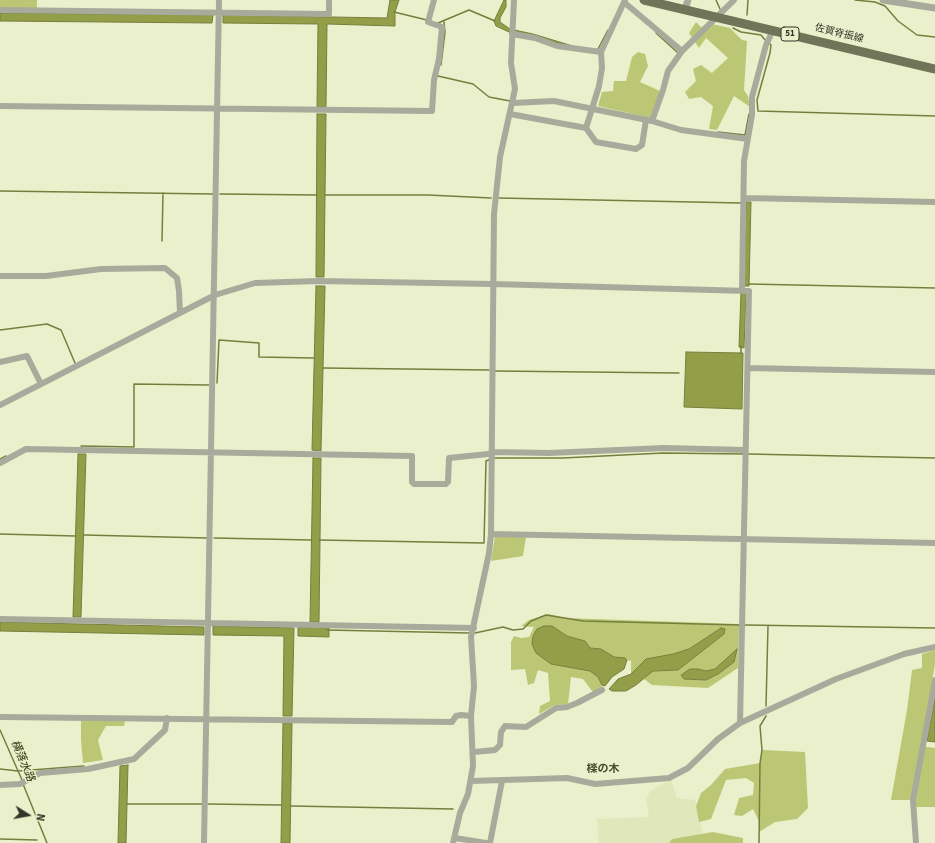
<!DOCTYPE html>
<meta charset="utf-8">
<style>
body{margin:0}
#map{position:relative;width:935px;height:843px;overflow:hidden;background:#eaf0cb;font-family:"Source Sans 3",sans-serif}
canvas{display:block}
.north{position:absolute;left:8px;top:795px;width:40px;height:40px;-webkit-text-stroke:3px #eaf0cb;paint-order:stroke;rotate:101deg;font-size:11px;font-weight:700;line-height:16px;text-align:center;color:#333527}
.north::after{content:'';display:block;margin:auto;width:14px;height:18px;background:#333527;clip-path:polygon(50% 0,100% 100%,50% 72%,0 100%)}
</style>
<div id="map">
<canvas width="935" height="843"></canvas>
<div class="north">N</div>
</div>
<script>
const g = document.querySelector('canvas').getContext('2d');
g.lineJoin = 'round';
function paint(path, color) { g.fillStyle = color; g.fill(path, 'evenodd'); }
const shape = rows => new Path2D(rows.map(r => 'M' + r).join(''));
function trace(path, color, width, dash) { g.strokeStyle = color; g.lineWidth = width; g.lineCap = dash ? 'butt' : 'round'; g.setLineDash(dash || []); g.stroke(path); }
function write(font, color, halo, rows, align = 'center') {
  g.font = font + ' "Source Sans 3","Noto Sans JP",sans-serif'; g.lineWidth = 3; g.setLineDash([]); g.textBaseline = 'middle'; g.strokeStyle = halo; g.fillStyle = color; for (const [text, x, y, turn = 0] of rows) {
    g.save(); g.translate(x, y); g.rotate((+turn || 0) * Math.PI / 180); g.textAlign = isNaN(turn) ? turn : align; if (halo) g.strokeText(text, 0, 0); g.fillText(text, 0, 0); g.restore();
  }
}
paint(shape([
 [671,779,677,798,695,800,703,834,672,839,669,843,599,843,597,819,649,817,646,799,650,791]
]), '#e0e8bb');
paint(shape([
 [0,0,37,0,37,8,0,8],
 [696,22,702,28,712,24,730,28,742,40,747,41,744,90,748,96,750,107,734,96,717,130,709,129,713,106,701,97,689,99,685,92,696,81,693,69,701,65,712,73,728,58,706,38,699,48,689,33],
 [638,52,645,54,648,66,640,82,660,91,651,118,598,106,602,92,613,91,614,81,626,81,632,57],
 [495,536,526,537,523,556,491,561],
 [549,614,565,618,739,624,738,668,708,688,652,685,644,679,653,671,678,670,724,634,721,628,689,649,673,654,646,659,631,674,631,661,614,657,601,649,590,648,585,641,567,636,560,631,544,626,537,629,533,636,536,653,551,664,590,671,598,677,602,685,601,689,593,692,583,679,571,677,568,704,555,705,539,714,540,706,550,701,548,673,538,670,534,683,528,685,525,669,511,670,511,642,514,636,521,638,529,637,534,627,521,626,529,620],
 [734,650,718,674,706,680,684,679,681,674,698,669,706,671,715,669,727,660],
 [935,650,935,664,921,746,935,748,935,807,917,807,910,800,891,800,907,710,912,670,922,668,922,654],
 [81,719,125,720,124,726,106,726,98,740,103,760,83,763,81,740],
 [762,750,805,752,808,808,797,819,775,822,759,832,759,821,753,809,742,816,734,815,739,798,753,795,754,783,746,778,726,780,711,819,699,822,696,806,701,793,711,785,725,769,760,763],
 [713,832,743,838,743,843,669,843,672,839]
]), '#bcc775');
const water = shape([
 [390,0,399,0,395,12,395,26,327,24,326,107,317,107,318,24,223,23,223,15,387,18,390,0],
 [504,0,506,0,506,7,500,18,500,22,510,29,533,34,576,47,509,32,496,26,494,21,504,0],
 [0,13,213,15,212,23,0,21,0,13],
 [317,114,326,114,324,277,316,277,317,114],
 [746,202,751,202,749,286,744,286,746,202],
 [316,286,325,286,321,451,312,450,316,286],
 [741,293,746,293,744,348,739,347,741,293],
 [686,352,743,353,742,409,684,407,686,352],
 [78,454,86,454,81,617,73,617,78,454],
 [313,458,321,458,319,622,310,622,313,458],
 [0,622,204,627,204,635,0,631,0,622],
 [213,626,294,628,292,716,283,716,284,636,213,635,213,626],
 [544,626,552,626,567,636,585,641,590,648,601,649,614,657,625,658,627,660,624,669,612,677,605,686,602,685,598,677,590,671,551,664,536,653,532,644,533,636,537,629,544,626],
 [298,627,329,628,329,637,298,636,298,627],
 [721,628,725,629,724,634,678,670,653,671,636,685,626,691,612,691,609,689,618,679,631,674,646,659,673,654,689,649,721,628],
 [737,649,734,662,718,674,706,680,684,679,681,675,690,669,698,669,706,671,715,669,737,649],
 [935,698,935,742,927,741,935,698],
 [283,723,292,723,290,843,281,843,283,723],
 [128,765,126,843,118,843,120,766,128,765]
]);
paint(water, '#939e48');
trace(water, '#767e3e', 1);
trace(shape([
 [716,0,720,9],
 [855,0,875,2,885,6,898,21,917,35,935,37],
 [394,12,427,20],
 [747,15,748,0],
 [438,23,469,10,495,21],
 [733,28,741,32,761,35,766,41],
 [656,33,677,52],
 [769,43,771,45,770,53,757,100,758,111,935,116],
 [598,49,608,30],
 [441,65,445,32,444,22],
 [438,76,473,84,489,97,510,101],
 [718,132,745,135,749,114],
 [0,191,213,194],
 [220,194,317,195],
 [325,195,428,195,491,198],
 [499,198,741,203],
 [162,241,163,193],
 [749,284,935,288],
 [0,330,47,324,61,330,75,363],
 [741,353,741,346],
 [323,368,489,370],
 [495,371,679,373],
 [217,383,219,340,259,343,259,357,314,358],
 [81,446,134,447,134,384,209,385],
 [748,454,935,458],
 [494,458,563,458,663,453,744,454],
 [0,459,6,456],
 [0,534,75,536],
 [84,535,207,538],
 [214,538,311,540],
 [319,540,484,543,486,461,491,459],
 [745,625,935,628],
 [327,630,469,633],
 [475,633,503,627,513,630,523,629,531,621,546,615,583,621,739,625],
 [766,706,768,626],
 [0,730,22,780],
 [0,769,18,771,84,766],
 [23,784,47,843],
 [127,804,203,804],
 [208,804,281,805],
 [291,806,453,809],
 [0,839,37,840],
 [759,843,760,763,762,750,760,726,766,716]
]), '#767e3e', 1.5);
trace(shape([
 [625,0,601,52,602,68,599,86,586,128,596,142,636,149,642,145,646,120],
 [625,3,682,51],
 [0,10,329,14,329,0],
 [512,34,535,38,557,46,601,52],
 [513,103,554,101,652,121,681,130,748,139],
 [0,106,432,111,434,80,439,59,442,27,428,22,434,0],
 [510,114,586,128],
 [652,121,663,90,668,71,682,51,734,0],
 [744,198,935,202],
 [0,276,46,276,101,269,165,268,177,278,179,291,180,313],
 [742,289,744,161,752,115,752,97,766,45,773,30],
 [0,362,27,356,41,384],
 [748,368,935,372],
 [0,405,215,295,255,283,318,281,493,284,749,291,740,723],
 [0,463,26,449,412,456,412,482,414,484,446,484,448,482,449,458,488,454,493,452,549,453,664,448,745,450],
 [491,534,935,543],
 [0,619,474,628],
 [0,717,452,722,456,716,461,715,471,716],
 [474,752,495,750,500,745,501,732,505,726,526,727,556,708,567,707,577,703,602,690],
 [471,781,567,778,595,784,669,778,688,768,718,739,740,723,836,679,904,654,935,647],
 [0,785,20,784,40,773,88,769,134,759,165,730,167,718],
 [455,838,486,843],
 [204,843,219,0],
 [453,843,460,813,468,794,473,766,471,716,474,686,471,637,489,553,491,534,494,214,500,157,515,89,511,63,514,0],
 [490,843,502,781],
 [916,843,913,800,935,680]
]), '#a8ab9b', 6);
trace(shape([
 [883,0,935,8],
 [685,10,688,0]
]), '#a8ab9b', 7);
trace(shape([
 [644,0,935,69]
]), '#707559', 9);
for (const [x, y, w] of [
 [790,34,18]
]) { const box = new Path2D(); box.roundRect(x - w / 2, y - 7, w, 14, 3); g.fillStyle = '#eaf0cb'; g.fill(box); trace(box, '#333527', 1); }
write('bold 9px', '#333527', null, [
 ["51",790,34]
]);
write('10px', '#333527', '#eaf0cb', [
 ["佐賀脊振線",839,34,14]
]);
write('italic 11px', '#30340f', '#eaf0cb', [
 ["横落水路",22,761,67]
]);
write('bold 11px', '#464b2b', '#eaf0cb', [
 ["檪の木",603,770]
]);
</script>
